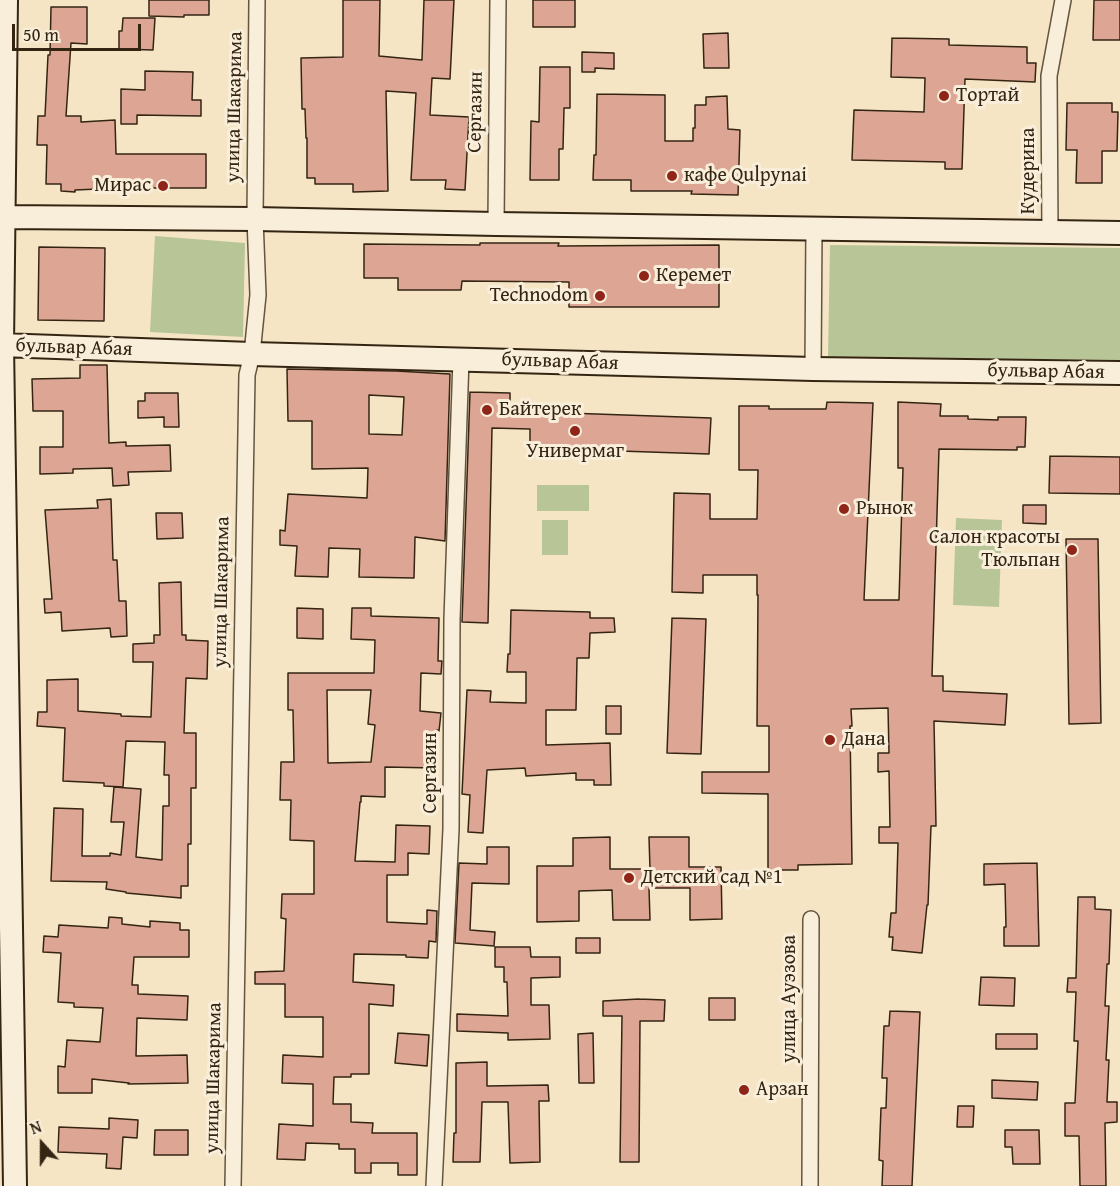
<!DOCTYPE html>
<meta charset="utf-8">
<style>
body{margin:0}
#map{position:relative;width:1120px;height:1186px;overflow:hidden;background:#f5e5c4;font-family:"Gentium Book Plus",serif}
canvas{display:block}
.north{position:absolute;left:12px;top:1114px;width:60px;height:60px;-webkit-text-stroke:4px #f8eed9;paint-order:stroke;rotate:339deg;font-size:16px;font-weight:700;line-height:24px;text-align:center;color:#342513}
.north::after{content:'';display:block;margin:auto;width:21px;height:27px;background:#342513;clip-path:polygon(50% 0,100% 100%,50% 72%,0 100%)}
.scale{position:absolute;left:12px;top:24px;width:129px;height:27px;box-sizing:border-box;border:3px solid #342513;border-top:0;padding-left:8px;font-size:18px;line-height:21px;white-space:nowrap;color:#342513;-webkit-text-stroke:4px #f8eed9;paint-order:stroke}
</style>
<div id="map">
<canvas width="1120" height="1186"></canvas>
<div class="north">N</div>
<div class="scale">50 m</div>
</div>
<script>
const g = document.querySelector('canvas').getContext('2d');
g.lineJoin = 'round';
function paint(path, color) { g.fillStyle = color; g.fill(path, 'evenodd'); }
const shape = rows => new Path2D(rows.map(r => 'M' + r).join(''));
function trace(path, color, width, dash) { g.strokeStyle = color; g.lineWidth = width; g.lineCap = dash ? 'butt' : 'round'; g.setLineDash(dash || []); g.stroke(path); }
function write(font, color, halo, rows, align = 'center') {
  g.font = font + ' "Gentium Book Plus",serif'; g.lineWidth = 6; g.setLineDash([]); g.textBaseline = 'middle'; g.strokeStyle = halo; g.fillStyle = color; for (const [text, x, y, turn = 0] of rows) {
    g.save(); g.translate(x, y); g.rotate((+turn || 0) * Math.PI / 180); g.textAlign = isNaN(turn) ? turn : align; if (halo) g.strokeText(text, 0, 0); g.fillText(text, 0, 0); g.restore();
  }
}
paint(shape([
 [155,236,245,243,243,337,150,332],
 [830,245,1120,248,1120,360,828,357],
 [537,485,589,485,589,511,537,511],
 [956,518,1002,520,999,607,953,605],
 [542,520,568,520,568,555,542,555]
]), '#b8c597');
const building = shape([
 [149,0,209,0,209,15,184,15,184,17,149,16,149,0],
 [343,0,380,0,379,56,422,60,424,0,454,0,450,79,432,78,430,115,469,117,465,190,445,189,446,180,411,180,416,93,386,91,388,191,353,192,353,184,315,184,315,178,307,178,307,138,306,138,305,109,302,109,301,58,343,57,343,0],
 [533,0,575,0,575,27,533,27,533,0],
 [1094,0,1120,0,1120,40,1093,40,1094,0],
 [51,7,87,7,87,44,71,43,66,116,81,116,81,122,115,120,116,154,206,154,206,188,144,188,144,187,75,190,75,192,61,191,61,184,46,184,47,145,37,145,38,116,45,116,48,55,50,55,51,7],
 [123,18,155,18,153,50,119,49,119,31,122,31,123,18],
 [728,33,729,68,704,68,703,34,728,33],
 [892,38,949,39,949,45,1027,47,1027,63,1036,63,1035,82,965,79,962,169,945,169,945,162,852,160,854,110,924,112,925,78,891,77,892,38],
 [582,52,614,53,614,69,595,68,595,72,582,72,582,52],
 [540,67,570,67,570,108,564,108,563,149,559,149,559,180,530,180,531,121,539,122,540,67],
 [145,71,193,72,192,100,201,100,201,116,137,115,137,124,121,124,121,89,145,90,145,71],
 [597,94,665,95,665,141,693,141,693,128,695,128,695,105,706,105,706,97,727,96,728,129,740,130,738,195,691,194,692,191,631,191,631,180,593,180,594,155,596,155,597,94],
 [1067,103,1112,103,1112,112,1118,112,1117,151,1102,151,1102,183,1076,183,1077,150,1066,150,1067,103],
 [480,243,559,243,558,246,719,245,719,307,569,307,569,282,462,281,461,290,398,290,398,278,364,278,364,244,480,245,480,243],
 [39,247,105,248,104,321,38,320,39,247],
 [80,365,107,365,109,443,126,442,126,446,170,445,171,471,128,472,129,485,113,486,112,468,73,469,73,473,40,474,40,447,63,447,63,411,33,411,32,379,80,378,80,365],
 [287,369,396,371,450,374,445,541,415,537,414,578,359,577,360,549,329,548,328,577,295,576,297,546,280,545,280,530,285,531,288,494,367,498,368,468,312,469,312,421,288,421,287,369],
 [369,395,404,397,402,435,369,434,369,395],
 [470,392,510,393,510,411,711,418,709,454,530,448,530,429,492,428,488,623,462,622,470,392],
 [145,393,178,393,179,427,164,427,164,417,138,418,138,401,145,401,145,393],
 [827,402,873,403,864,600,899,600,903,468,898,468,898,402,941,404,940,416,968,416,968,419,998,420,998,417,1026,417,1025,447,1017,447,1017,450,939,449,932,676,943,676,943,691,1007,694,1005,725,934,721,936,826,931,826,928,905,927,905,922,953,892,950,893,937,889,937,891,913,896,913,898,843,879,843,879,827,890,827,889,771,878,772,878,753,889,753,888,708,851,709,852,726,850,726,852,864,798,865,798,870,768,870,768,794,702,793,702,772,769,772,769,726,757,726,758,595,757,595,757,575,703,575,703,593,672,592,674,493,710,494,710,519,757,519,758,470,739,470,739,406,769,406,769,409,826,409,827,402],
 [1050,456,1120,457,1120,494,1049,493,1050,456],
 [111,499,113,560,117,560,119,601,126,601,127,636,111,637,110,628,62,631,61,612,45,613,44,599,52,599,45,510,98,508,97,500,111,499],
 [1023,505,1046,505,1046,524,1023,523,1023,505],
 [156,513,182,513,183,538,157,539,156,513],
 [1066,539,1098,539,1101,723,1069,724,1066,539],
 [181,582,182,635,186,635,186,640,208,641,207,679,186,678,184,733,196,733,196,788,191,788,191,844,188,844,188,886,181,886,181,898,126,893,126,892,106,889,107,882,51,881,54,808,83,809,82,856,110,856,110,853,121,855,124,822,111,822,114,787,141,789,136,857,162,860,163,806,169,806,169,775,164,775,165,742,126,741,123,787,104,786,104,783,63,781,65,728,37,726,38,712,47,712,47,680,78,679,78,711,121,714,121,716,151,717,153,662,133,662,133,644,154,643,154,635,160,635,159,583,181,582],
 [297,608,323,609,323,639,297,638,297,608],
 [352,608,371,608,371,616,439,618,438,661,442,661,441,674,421,673,420,711,441,713,439,731,437,730,436,768,385,767,385,797,361,796,361,802,360,802,355,861,395,862,396,825,430,826,429,854,408,853,408,875,387,875,387,922,427,924,427,910,437,911,436,942,429,941,428,958,406,957,406,955,354,954,353,982,394,985,393,1006,369,1004,369,1074,351,1074,351,1077,334,1077,333,1104,351,1104,351,1122,373,1123,372,1133,417,1133,417,1175,398,1175,398,1163,371,1163,371,1173,355,1173,355,1149,339,1149,339,1144,306,1143,305,1160,277,1159,279,1124,313,1126,313,1084,282,1083,283,1055,323,1057,323,1017,285,1017,285,984,255,984,255,972,284,971,286,919,281,918,282,894,314,894,314,841,290,840,291,800,280,800,281,762,294,762,293,710,288,710,288,673,374,673,375,640,351,639,352,608],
 [327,690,371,690,368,724,375,725,371,762,328,763,327,690],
 [511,610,590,612,590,618,614,618,615,632,590,633,589,658,577,658,576,710,546,710,546,745,610,743,611,785,594,785,594,780,576,780,576,773,526,776,525,768,487,770,483,833,468,832,470,795,462,794,467,690,491,691,490,702,526,703,526,672,507,672,508,654,510,654,511,610],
 [672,618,706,619,701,754,667,753,672,618],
 [606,706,621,706,621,734,606,734,606,706],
 [610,837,610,869,650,869,649,837,689,837,689,867,721,867,722,919,690,920,690,888,649,888,650,920,613,920,612,890,579,891,579,921,537,922,537,866,573,866,573,838,610,837],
 [487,847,509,847,509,884,472,883,470,930,495,932,494,946,455,943,459,863,487,864,487,847],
 [1037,863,1039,946,1004,946,1004,927,1006,927,1005,884,984,885,984,864,1037,863],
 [1078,897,1095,897,1095,909,1111,910,1109,964,1107,964,1105,1006,1109,1006,1106,1060,1109,1060,1107,1102,1117,1102,1117,1122,1105,1123,1106,1186,1080,1186,1079,1136,1065,1136,1065,1103,1075,1103,1078,1041,1074,1041,1076,992,1067,992,1068,978,1076,978,1078,897],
 [109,917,122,918,122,924,150,927,150,921,180,923,180,930,189,930,189,957,134,957,132,985,138,985,138,994,188,996,187,1020,137,1018,136,1056,187,1055,188,1083,128,1084,129,1083,92,1079,92,1093,58,1093,58,1066,65,1067,67,1040,100,1042,103,1008,74,1007,74,1003,58,1002,61,953,43,952,44,936,58,937,59,925,108,928,109,917],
 [576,938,600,938,600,953,576,953,576,938],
 [495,947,530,947,531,957,560,957,560,977,531,978,531,1005,549,1005,550,1039,508,1040,508,1033,457,1031,457,1014,508,1016,507,982,504,982,504,967,495,967,495,947],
 [981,977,1015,978,1014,1006,979,1005,981,977],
 [709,998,735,998,735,1020,709,1020,709,998],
 [639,999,665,1000,664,1021,640,1021,639,1162,620,1162,622,1016,603,1016,603,1001,639,999],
 [890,1011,920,1012,912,1186,882,1186,883,1161,879,1160,881,1108,886,1108,887,1078,882,1078,884,1026,889,1026,890,1011],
 [398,1033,429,1035,427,1066,395,1063,398,1033],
 [593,1033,594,1083,579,1083,578,1034,593,1033],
 [996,1034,1037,1034,1037,1049,996,1049,996,1034],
 [487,1062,487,1086,548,1085,549,1101,539,1101,540,1162,510,1163,508,1102,482,1102,480,1162,453,1162,454,1133,456,1133,456,1063,487,1062],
 [992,1080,1038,1082,1037,1100,992,1098,992,1080],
 [958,1106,974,1106,973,1127,957,1127,958,1106],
 [109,1118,138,1120,137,1138,123,1137,121,1169,106,1168,107,1154,58,1152,59,1127,109,1129,109,1118],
 [155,1130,188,1130,188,1155,154,1155,155,1130],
 [1005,1130,1039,1130,1040,1164,1013,1164,1012,1147,1005,1147,1005,1130]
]);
paint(building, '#dda594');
trace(building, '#342513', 1.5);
const minor = shape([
 [496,224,498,0],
 [1050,233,1049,76,1063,0],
 [813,369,814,228],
 [233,1186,247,375,252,354,258,295,255,219,257,0],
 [434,1186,451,829,452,619,461,359],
 [810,1186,811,919]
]);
const secondary = shape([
 [6,0,2,345,15,1186],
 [4,217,255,219,496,224,1120,233],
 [0,345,252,354,813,369,1120,373]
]);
trace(minor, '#64553f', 18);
trace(secondary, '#342513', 26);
trace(minor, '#f8eed9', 15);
trace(secondary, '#f8eed9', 22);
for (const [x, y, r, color] of [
 [944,96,6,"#8f2418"],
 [672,176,6,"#8f2418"],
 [163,186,6,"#8f2418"],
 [644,276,6,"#8f2418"],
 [600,296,6,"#8f2418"],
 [487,410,6,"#8f2418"],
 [575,431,6,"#8f2418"],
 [844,509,6,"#8f2418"],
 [1072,550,6,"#8f2418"],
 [830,740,6,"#8f2418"],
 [629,878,6,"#8f2418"],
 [744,1090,6,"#8f2418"]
]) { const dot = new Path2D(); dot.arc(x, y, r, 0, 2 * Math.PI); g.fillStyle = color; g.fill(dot); trace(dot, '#f8eed9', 2); }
write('20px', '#342513', '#f8eed9', [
 ["Тортай",956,96],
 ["кафе Qulpynai",684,176],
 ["Мирас",151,186,"right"],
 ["Керемет",656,276],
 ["Technodom",588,296,"right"],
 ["Байтерек",499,410],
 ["Универмаг",575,452,"center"],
 ["Рынок",856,509],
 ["Салон красоты",1060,538,"right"],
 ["Тюльпан",1060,561,"right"],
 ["Дана",842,740],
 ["Детский сад №1",641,878],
 ["Арзан",756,1090]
], 'left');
write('20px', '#342513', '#f8eed9', [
 ["улица Шакарима",235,107,-89],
 ["Сергазин",476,112,-89],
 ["Кудерина",1029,171,-90],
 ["бульвар Абая",74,348,2],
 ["бульвар Абая",560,362,2],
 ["бульвар Абая",1046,372,1],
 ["улица Шакарима",222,592,-89],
 ["Сергазин",431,773,-90],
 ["улица Ауэзова",790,999,-90],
 ["улица Шакарима",214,1078,-89]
]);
</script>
